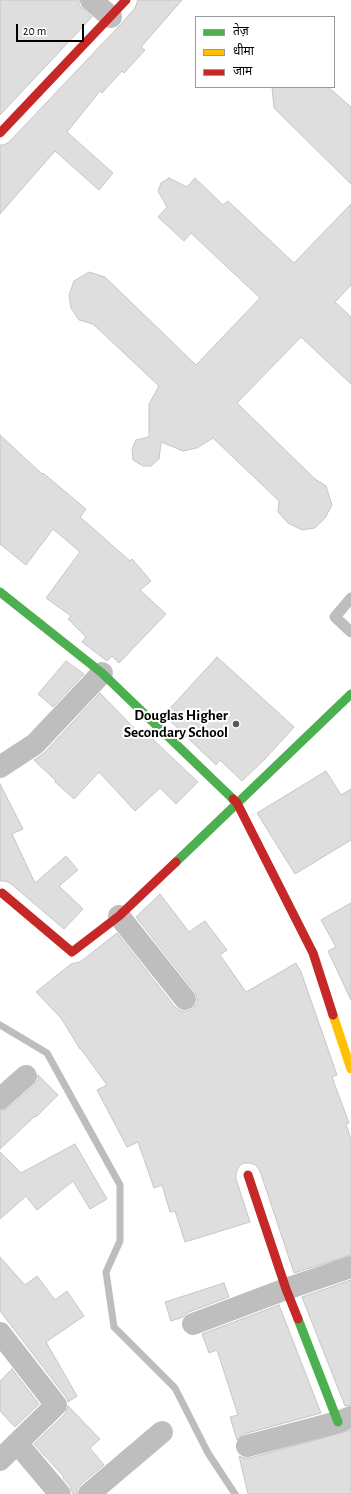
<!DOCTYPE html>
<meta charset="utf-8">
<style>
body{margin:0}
#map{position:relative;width:351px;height:1494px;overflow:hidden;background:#fff;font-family:"Alegreya Sans","Noto Sans Devanagari",sans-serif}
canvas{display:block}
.legend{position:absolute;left:195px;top:16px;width:140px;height:72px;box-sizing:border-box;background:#fff;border:1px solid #999;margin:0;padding:5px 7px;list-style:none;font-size:12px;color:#000}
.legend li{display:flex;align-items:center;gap:8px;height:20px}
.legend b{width:20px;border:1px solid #999}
.scale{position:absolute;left:16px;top:24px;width:68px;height:18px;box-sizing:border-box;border:2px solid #000;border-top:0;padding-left:5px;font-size:12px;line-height:14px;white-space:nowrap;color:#000;-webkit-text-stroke:3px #fff;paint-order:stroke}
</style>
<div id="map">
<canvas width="351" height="1494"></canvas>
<ul class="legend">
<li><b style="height:5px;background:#4caf50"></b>तेज़</li>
<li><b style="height:5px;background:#ffc107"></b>धीमा</li>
<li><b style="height:5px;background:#c62828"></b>जाम</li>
</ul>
<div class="scale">20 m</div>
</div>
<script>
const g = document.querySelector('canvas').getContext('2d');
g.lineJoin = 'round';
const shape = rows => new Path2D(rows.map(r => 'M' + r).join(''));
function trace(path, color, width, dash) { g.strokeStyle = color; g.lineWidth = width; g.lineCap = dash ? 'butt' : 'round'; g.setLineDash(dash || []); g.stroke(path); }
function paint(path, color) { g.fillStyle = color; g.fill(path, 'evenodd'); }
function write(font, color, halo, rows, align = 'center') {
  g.font = font + ' "Alegreya Sans",sans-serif'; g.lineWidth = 4; g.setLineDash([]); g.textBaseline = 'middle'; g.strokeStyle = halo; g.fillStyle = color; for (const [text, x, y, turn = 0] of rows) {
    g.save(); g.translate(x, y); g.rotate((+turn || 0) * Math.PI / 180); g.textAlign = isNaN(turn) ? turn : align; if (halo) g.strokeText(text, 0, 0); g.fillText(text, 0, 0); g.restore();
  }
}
trace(shape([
 [0,1025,47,1053,120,1185,120,1241,106,1272,114,1327,175,1388,208,1453,235,1494]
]), '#bdbdbd', 7);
const building = shape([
 [0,0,79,0,79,5,83,9,92,17,0,115,0,0],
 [138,0,182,0,141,47,145,50,124,73,122,71,102,93,100,91,67,132,113,173,99,190,55,151,0,214,0,145,4,145,9,142,120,25,135,8,138,0],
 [272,87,328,87,351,107,351,184,274,108,272,87],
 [169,178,187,187,195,178,223,205,228,201,294,263,351,204,351,285,335,302,351,317,351,384,301,337,237,403,315,479,326,486,332,505,325,518,315,528,302,530,288,523,278,512,279,501,213,438,197,448,183,451,161,442,159,459,151,466,143,466,133,460,132,449,136,440,149,437,149,404,159,386,93,324,79,320,71,308,69,295,74,281,89,272,105,277,196,365,260,298,191,233,184,241,158,217,167,207,158,191,161,183,169,178],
 [0,435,42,474,43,473,86,509,80,517,130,561,132,559,151,581,140,590,166,614,119,663,112,656,107,661,82,642,86,637,68,619,71,616,46,598,80,552,53,529,26,565,0,544,0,435],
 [217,657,294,727,264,760,242,781,220,760,216,765,164,715,217,657],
 [66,661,84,674,53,707,38,694,66,661],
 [100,693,141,735,144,731,198,782,176,804,160,788,135,811,99,772,74,799,55,782,56,781,34,760,44,753,100,693],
 [326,771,341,795,351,789,351,840,295,874,257,813,326,771],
 [0,784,23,829,12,834,35,883,66,856,78,870,59,886,83,909,64,929,10,883,5,881,0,881,0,784],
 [160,894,189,932,205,921,227,950,220,955,246,992,296,963,301,972,337,1075,332,1077,349,1123,346,1124,351,1139,351,1255,294,1273,260,1171,256,1165,250,1163,244,1163,239,1166,236,1173,236,1179,250,1222,185,1242,175,1211,170,1212,162,1185,154,1188,138,1142,127,1147,97,1090,107,1085,81,1049,80,1049,61,1018,36,992,71,964,80,962,117,933,175,1007,181,1011,187,1011,192,1009,197,1003,197,997,195,992,136,917,160,894],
 [351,903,351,1000,328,951,336,947,321,920,351,903],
 [38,1075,58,1095,36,1117,35,1116,0,1149,0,1111,8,1108,34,1085,38,1080,38,1075],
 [75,1144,107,1199,90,1209,73,1181,37,1210,26,1196,0,1219,0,1152,21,1173,75,1144],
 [0,1257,25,1285,37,1276,55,1300,67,1291,84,1316,46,1342,77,1396,68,1402,66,1397,0,1311,0,1257],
 [351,1280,351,1405,345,1406,302,1297,351,1280],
 [224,1283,229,1297,189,1312,183,1317,171,1321,165,1302,224,1283],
 [279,1305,321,1413,244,1434,237,1440,230,1417,238,1415,217,1350,209,1353,202,1334,279,1305],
 [12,1369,39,1404,15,1427,0,1411,0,1381,12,1369],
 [68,1406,100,1439,90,1448,104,1465,81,1484,77,1489,77,1494,74,1494,72,1492,70,1486,63,1478,64,1477,34,1444,65,1414,68,1406],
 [351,1430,351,1494,248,1494,239,1456,244,1458,250,1458,351,1430]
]);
paint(building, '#dedede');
trace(building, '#c6c6c6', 1);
trace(shape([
 [351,598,335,617,351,632]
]), '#bebebe', 11);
trace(shape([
 [91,0,111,17],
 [0,767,35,744,102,673],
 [119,916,185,999],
 [0,1099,26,1076],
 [193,1324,286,1289,351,1267],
 [0,1333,56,1405,0,1460],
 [17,1443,60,1494],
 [247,1446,338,1422,351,1417],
 [89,1494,162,1432]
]), '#bebebe', 22);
trace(shape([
 [0,592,102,673,233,799],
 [176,862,351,694],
 [298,1319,338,1422]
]), '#4caf50', 9);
trace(shape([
 [333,1015,351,1069]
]), '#ffc107', 9);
trace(shape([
 [0,133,126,0],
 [233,799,237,803,313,953,333,1015],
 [2,893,72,952,119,916,176,862],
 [248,1175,286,1289,298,1319]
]), '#c62828', 9);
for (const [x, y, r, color] of [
 [236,724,4,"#595959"]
]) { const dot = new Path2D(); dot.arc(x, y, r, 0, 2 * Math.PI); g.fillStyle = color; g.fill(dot); trace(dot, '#fff', 1.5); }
write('bold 15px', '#000', '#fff', [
 ["Douglas Higher",228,715],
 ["Secondary School",228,732]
], 'right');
</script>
